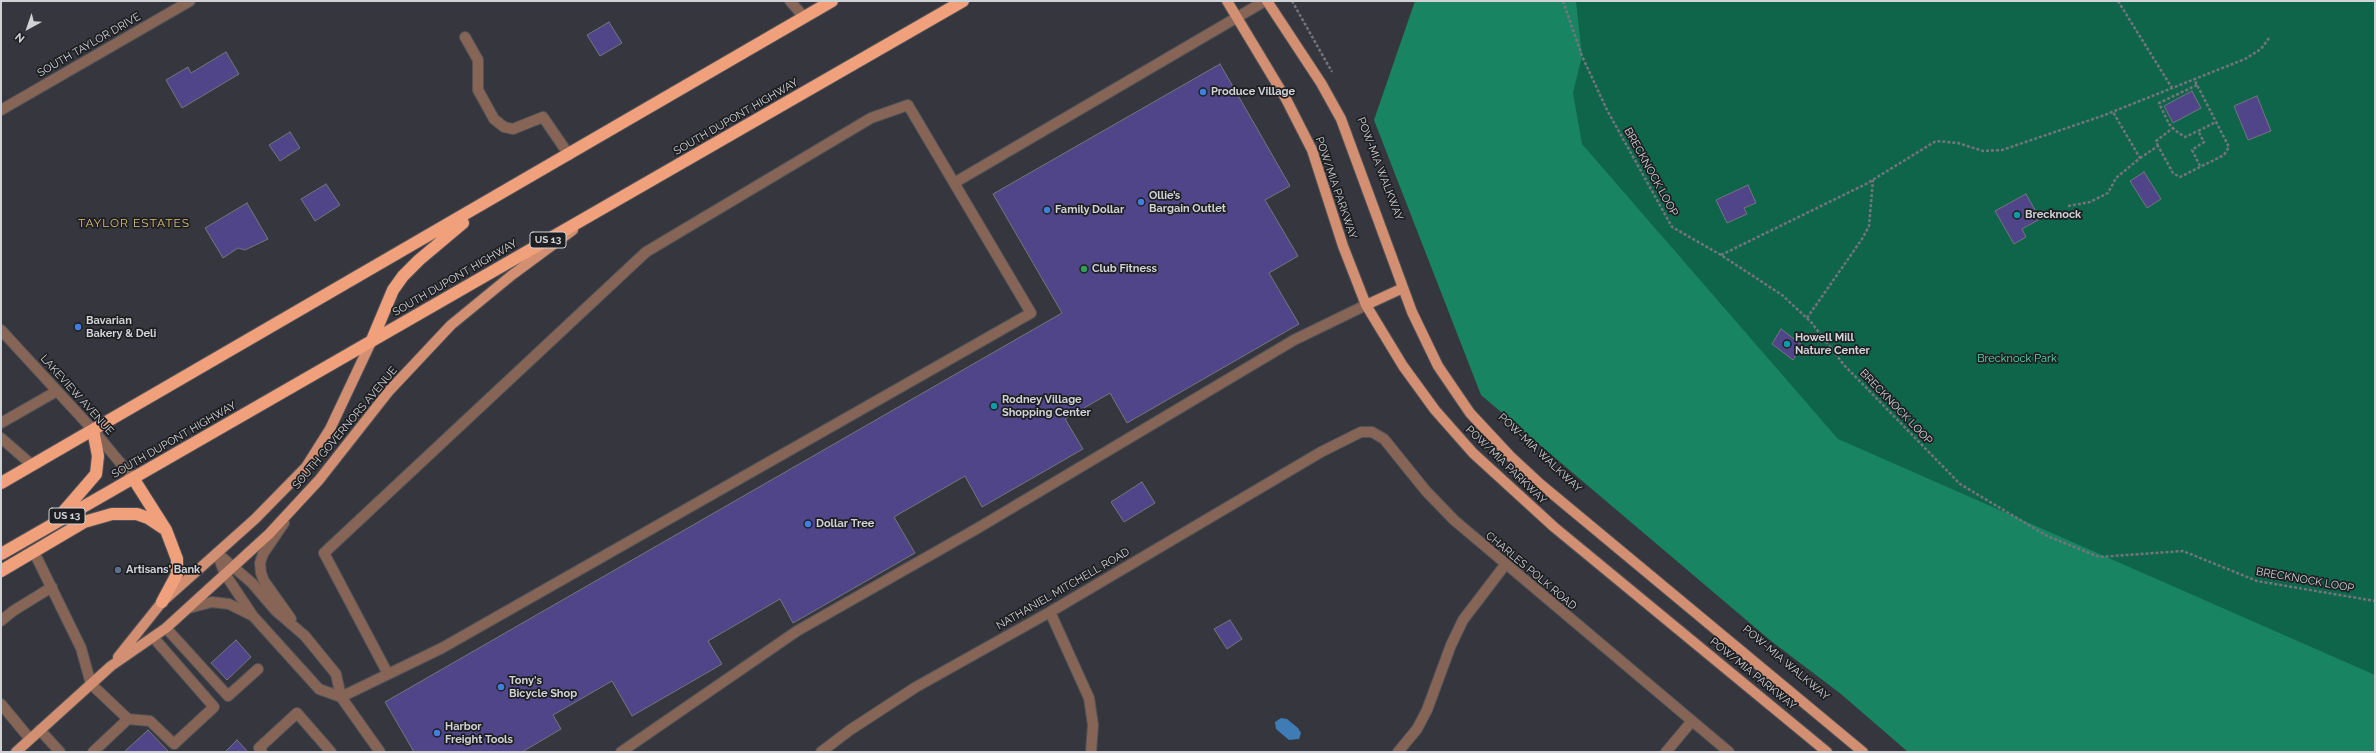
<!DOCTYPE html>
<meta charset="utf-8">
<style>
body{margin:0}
#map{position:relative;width:2376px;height:753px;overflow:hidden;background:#36373e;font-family:Raleway,sans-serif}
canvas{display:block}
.frame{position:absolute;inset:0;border:2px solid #d1d2d6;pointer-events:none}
.north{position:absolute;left:8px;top:8px;width:40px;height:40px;-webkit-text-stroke:3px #1e1f22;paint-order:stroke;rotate:220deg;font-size:11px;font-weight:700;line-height:16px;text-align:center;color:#d1d2d6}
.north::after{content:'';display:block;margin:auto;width:14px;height:18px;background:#d1d2d6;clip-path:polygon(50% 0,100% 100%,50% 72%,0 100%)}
</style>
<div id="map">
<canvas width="2376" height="753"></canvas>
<div class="frame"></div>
<div class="north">N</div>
</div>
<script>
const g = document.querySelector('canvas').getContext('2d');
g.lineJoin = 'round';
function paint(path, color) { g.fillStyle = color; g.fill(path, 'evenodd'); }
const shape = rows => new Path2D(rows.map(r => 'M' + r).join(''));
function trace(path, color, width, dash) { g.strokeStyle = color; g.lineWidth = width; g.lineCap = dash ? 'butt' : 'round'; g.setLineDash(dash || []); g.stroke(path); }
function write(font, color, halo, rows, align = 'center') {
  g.font = font + ' Raleway,sans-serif'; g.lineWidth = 3.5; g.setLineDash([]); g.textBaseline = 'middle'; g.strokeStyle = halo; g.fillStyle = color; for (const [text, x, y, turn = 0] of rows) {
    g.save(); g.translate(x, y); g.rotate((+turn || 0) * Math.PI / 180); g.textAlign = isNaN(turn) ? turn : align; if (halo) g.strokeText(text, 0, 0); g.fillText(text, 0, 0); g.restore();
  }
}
paint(shape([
 [1425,1,2375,1,2375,752,2085,752]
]), '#0e6549');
paint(shape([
 [1415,1,1576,1,1582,56,1573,93,1582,144,1838,439,2375,675,2375,752,1908,752,1841,694,1771,641,1481,395,1374,120]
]), '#198461');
paint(shape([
 [1281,718,1287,719,1298,728,1301,733,1299,739,1289,740,1276,729,1275,722]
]), '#3f7cb5');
const building = shape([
 [609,22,622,43,600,56,587,35,609,22],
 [226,52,239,74,182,108,166,80,188,67,191,73,226,52],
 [1220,64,1290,186,1265,200,1298,256,1269,273,1299,324,1127,423,1110,393,1065,419,1083,449,982,507,965,476,894,517,915,553,793,623,780,599,708,641,722,664,632,716,612,681,553,715,561,729,522,752,414,752,385,702,1062,313,993,194,1220,64],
 [2192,91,2201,108,2173,123,2164,106,2192,91],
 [2257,96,2271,131,2248,140,2234,106,2257,96],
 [290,132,300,148,280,161,269,145,290,132],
 [2144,172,2161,199,2147,208,2130,181,2144,172],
 [326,184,340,205,315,221,301,199,326,184],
 [1748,185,1756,203,1744,208,1747,214,1727,223,1716,200,1748,185],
 [2026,194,2040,219,2022,229,2026,237,2014,244,1995,211,2026,194],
 [247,203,268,239,245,250,238,248,223,258,205,228,247,203],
 [1781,329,1802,345,1793,360,1772,344,1781,329],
 [1142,482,1155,503,1124,522,1111,502,1142,482],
 [1230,620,1242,639,1227,649,1214,629,1230,620],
 [236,640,251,657,227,680,211,663,236,640],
 [148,730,169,752,124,752,148,730],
 [237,740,248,752,225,752,237,740]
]);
paint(building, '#504589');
trace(building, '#75757d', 1);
const minor = shape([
 [790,1,804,17],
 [465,37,478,60,478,90,494,119,504,127,513,129,543,117,569,155],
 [1,110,190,1],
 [954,183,1265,1],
 [1,330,93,430,133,478],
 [1,423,57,391],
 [1,438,32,465],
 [284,523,263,554,260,563,261,573,264,581,291,619],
 [34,552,81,648,91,684,128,719,93,752],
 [217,553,225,574,253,616,319,689,341,697,442,648,1031,313,908,105,871,118,646,252,324,553,388,674],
 [217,553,252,583,276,611,305,636,336,674,341,697,380,752],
 [189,608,212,602,229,604,251,615],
 [1050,612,1089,698,1093,725,1091,752],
 [1,621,13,611,52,587],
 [166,628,228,696,258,669],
 [1,704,30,739],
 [128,719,150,721,174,744,214,707,153,637],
 [40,730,60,752],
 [262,752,259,748,297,713,331,752],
 [621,752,797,631,978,528,1294,340,1366,305],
 [821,752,850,730,916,687,1050,612,1321,452,1361,432,1372,432,1384,439,1426,491,1454,520,1729,752],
 [1398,752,1417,729,1427,710,1451,645,1463,620,1505,565],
 [1666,752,1692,721]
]);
const major = shape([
 [1227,1,1286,99,1312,150,1343,246,1366,305,1403,366,1435,410,1473,453,1554,527,1827,752],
 [1267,1,1321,83,1341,119,1412,312,1438,366,1470,413,1511,457,1538,482,1863,752],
 [1366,305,1403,288],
 [118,657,162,602,255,519,306,467,330,429,372,340],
 [16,752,111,666,166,628,269,534,319,480,389,391,451,325,512,275,573,230]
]);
const highway = shape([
 [372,340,393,290,403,276,419,260,463,223],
 [133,478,166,530,177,559,177,574,162,602],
 [1,483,832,1],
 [58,518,96,474,98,456,93,430],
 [1,554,963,1],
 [1,571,84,522,112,514,137,514,148,518,166,530]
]);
trace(minor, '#525359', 12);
trace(major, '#525359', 12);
trace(highway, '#525359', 14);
trace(shape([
 [1292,1,1332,72],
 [1563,1,1582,56,1607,110,1672,227,1721,255,1782,295,1811,322,1844,365,1960,484,2047,536,2099,557,2183,551,2257,581,2375,601],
 [2118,1,2172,88],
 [2197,85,2159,103,2169,124,2176,131,2185,137,2198,131],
 [2158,146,2156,141,2173,128],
 [2140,158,2158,146,2173,173,2180,177,2224,155,2229,147,2194,79],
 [2200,166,2192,150,2204,142,2198,131,2216,122],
 [2068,206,2090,202,2108,193,2116,178,2140,158,2113,112],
 [1721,255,1866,184,1936,141,1958,143,1983,151,2002,150,2102,116,2245,59,2261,49,2269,38],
 [1807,318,1862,239,1869,226,1873,180]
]), '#74757b', 2.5, [3, 2]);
trace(minor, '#866556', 10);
trace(major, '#d38f71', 10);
trace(highway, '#f1a07c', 12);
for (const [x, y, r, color] of [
 [1203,92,4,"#3f7fe0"],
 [1141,202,4,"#3f7fe0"],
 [1047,210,4,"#3f7fe0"],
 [2017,215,4,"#0f9aa8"],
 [1084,269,4,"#2e9e5b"],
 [78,327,4,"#3f7fe0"],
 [1787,344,4,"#0f9aa8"],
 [994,406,4,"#0f9aa8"],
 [808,524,4,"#3f7fe0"],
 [118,570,4,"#5c6f8a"],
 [501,687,4,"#3f7fe0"],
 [437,733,4,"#3f7fe0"]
]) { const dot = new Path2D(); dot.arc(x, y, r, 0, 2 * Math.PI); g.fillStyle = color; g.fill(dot); trace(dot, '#1e1f22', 1.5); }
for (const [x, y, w] of [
 [548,240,36],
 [67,516,36]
]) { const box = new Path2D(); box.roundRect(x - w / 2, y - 8, w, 16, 3); g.fillStyle = '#1e1f22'; g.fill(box); trace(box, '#d1d2d6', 1); }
write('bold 10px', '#d1d2d6', null, [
 ["US 13",548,240],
 ["US 13",67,516]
]);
write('11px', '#d1d2d6', '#1e1f22', [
 ["SOUTH TAYLOR DRIVE",89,45,-30],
 ["SOUTH DUPONT HIGHWAY",736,117,-30],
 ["POW-MIA WALKWAY",1380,169,69],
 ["BRECKNOCK LOOP",1651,172,61],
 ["POW/MIA PARKWAY",1336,188,71],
 ["SOUTH DUPONT HIGHWAY",455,278,-30],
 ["LAKEVIEW AVENUE",77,395,48],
 ["BRECKNOCK LOOP",1896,407,46],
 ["SOUTH GOVERNORS AVENUE",345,428,-50],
 ["SOUTH DUPONT HIGHWAY",174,440,-30],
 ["POW-MIA WALKWAY",1540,453,43],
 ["POW/MIA PARKWAY",1506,465,44],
 ["CHARLES POLK ROAD",1531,571,40],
 ["BRECKNOCK LOOP",2305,580,10],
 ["NATHANIEL MITCHELL ROAD",1063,589,-30],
 ["POW-MIA WALKWAY",1786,663,40],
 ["POW/MIA PARKWAY",1753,674,39]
]);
write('bold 11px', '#d1d2d6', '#1e1f22', [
 ["Produce Village",1211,92],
 ["Ollie’s",1149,196],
 ["Bargain Outlet",1149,209],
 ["Family Dollar",1055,210],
 ["Brecknock",2025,215],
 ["Club Fitness",1092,269],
 ["Bavarian",86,321],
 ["Bakery & Deli",86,334],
 ["Howell Mill",1795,338],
 ["Nature Center",1795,351],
 ["Rodney Village",1002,400],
 ["Shopping Center",1002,413],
 ["Dollar Tree",816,524],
 ["Artisans' Bank",126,570],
 ["Tony's",509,681],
 ["Bicycle Shop",509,694],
 ["Harbor",445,727],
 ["Freight Tools",445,740]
], 'left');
write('11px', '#59deab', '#1e1f22', [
 ["Brecknock Park",2017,359]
]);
g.letterSpacing = '1px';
write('12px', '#dcbc72', '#1e1f22', [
 ["TAYLOR ESTATES",134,223]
]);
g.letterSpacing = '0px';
</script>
